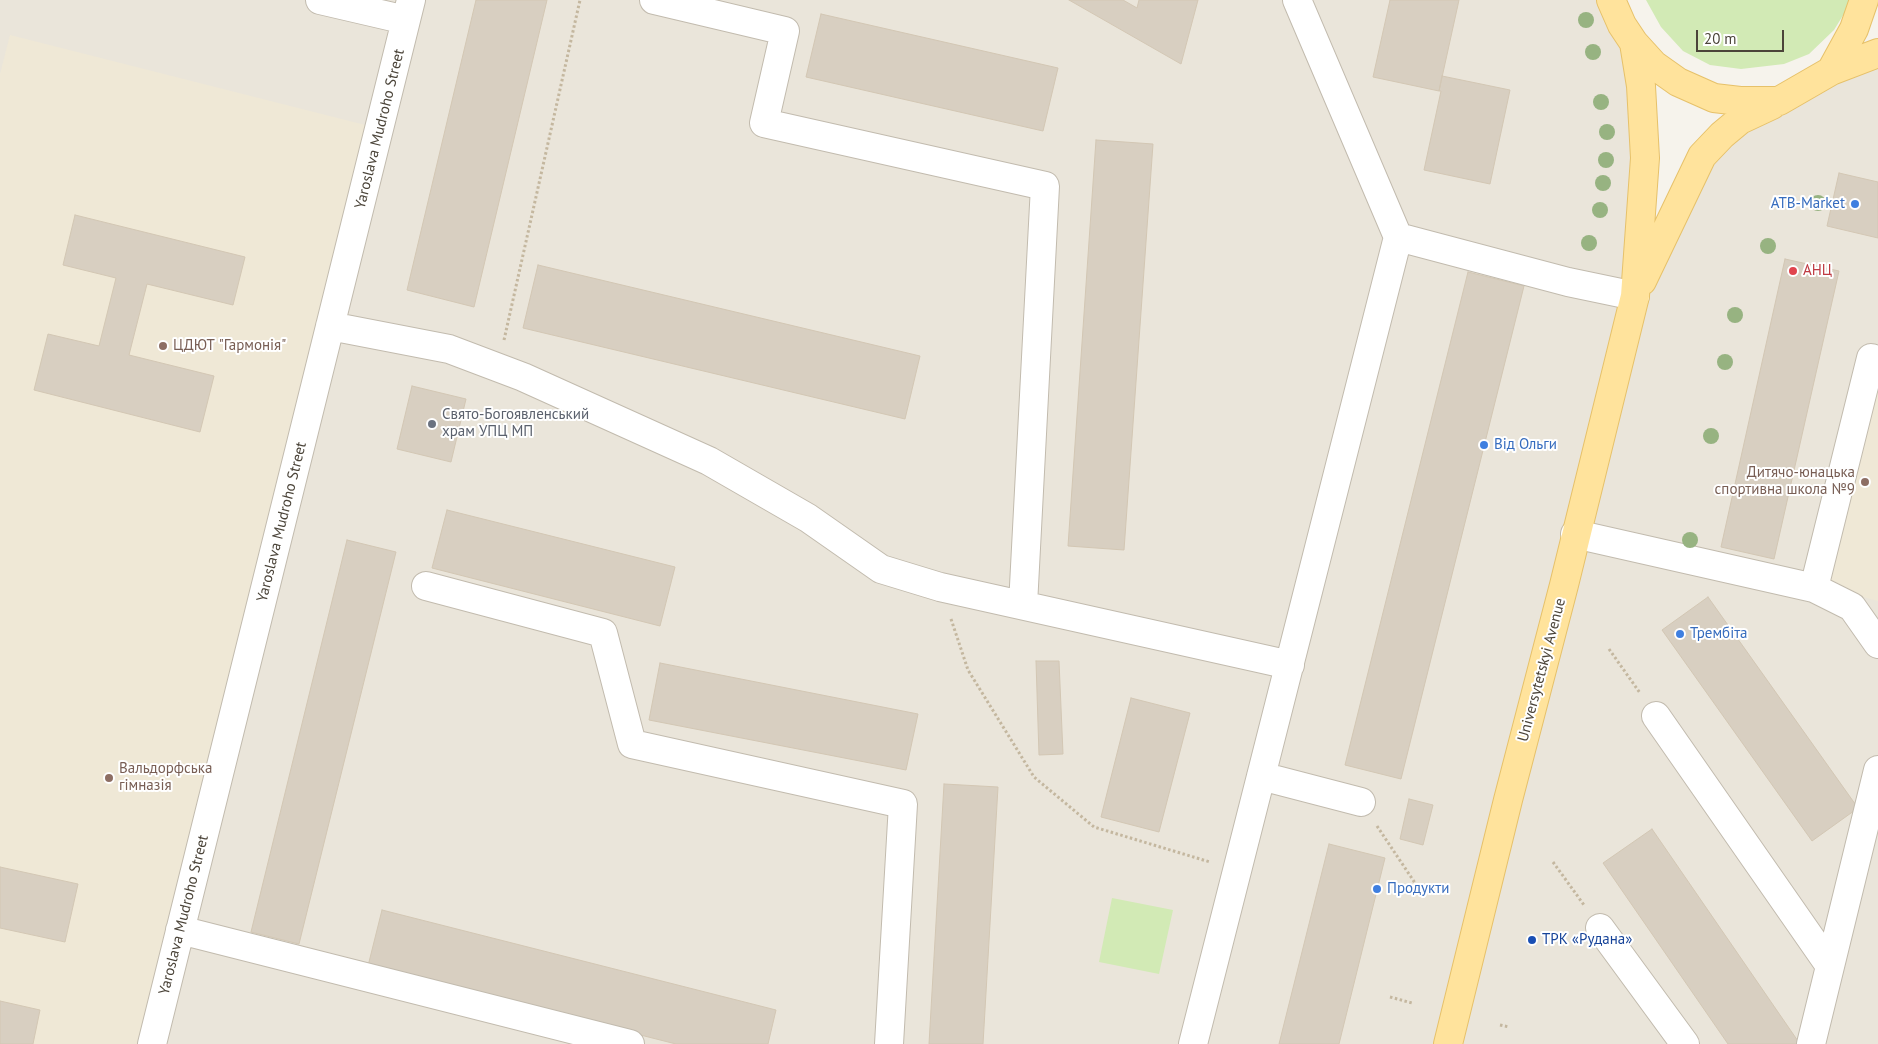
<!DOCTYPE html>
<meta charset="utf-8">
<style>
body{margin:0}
#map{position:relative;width:1878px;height:1044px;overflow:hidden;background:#f6f3ec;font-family:"PT Sans",sans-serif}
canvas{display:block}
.scale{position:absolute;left:1696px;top:30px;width:88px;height:22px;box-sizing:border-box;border:2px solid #4b4439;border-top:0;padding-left:6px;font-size:15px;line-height:18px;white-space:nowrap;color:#4b4439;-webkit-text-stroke:4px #fff;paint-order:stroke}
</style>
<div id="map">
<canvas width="1878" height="1044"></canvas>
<div class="scale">20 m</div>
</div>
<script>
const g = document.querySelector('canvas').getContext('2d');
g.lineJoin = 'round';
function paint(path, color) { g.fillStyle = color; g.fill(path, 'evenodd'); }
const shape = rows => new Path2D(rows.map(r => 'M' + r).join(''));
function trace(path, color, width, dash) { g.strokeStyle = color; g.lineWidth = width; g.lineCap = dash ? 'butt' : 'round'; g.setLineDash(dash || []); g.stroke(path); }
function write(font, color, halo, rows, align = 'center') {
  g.font = font + ' "PT Sans",sans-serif'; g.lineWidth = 4; g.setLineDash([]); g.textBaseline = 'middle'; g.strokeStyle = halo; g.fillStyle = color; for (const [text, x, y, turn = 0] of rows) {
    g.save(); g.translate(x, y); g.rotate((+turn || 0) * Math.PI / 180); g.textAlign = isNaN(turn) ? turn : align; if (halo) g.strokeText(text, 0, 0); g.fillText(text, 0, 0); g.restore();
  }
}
paint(shape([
 [0,0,1612,0,1641,86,1635,294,1702,156,1878,53,1878,1044,0,1044]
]), '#eae5da');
paint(shape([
 [10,35,381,129,152,1044,0,1044,0,74],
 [1878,376,1878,601,1825,587]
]), '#efe8d6');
paint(shape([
 [1646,0,1851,0,1850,4,1834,30,1809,54,1784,64,1741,69,1710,65,1683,51,1661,27],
 [1112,898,1173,910,1159,974,1099,962]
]), '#d2eab5');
const building = shape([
 [476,0,547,0,474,307,407,290,476,0],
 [1069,0,1123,0,1137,8,1139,0,1198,0,1181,64,1069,0],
 [1390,0,1459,0,1439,91,1373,77,1390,0],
 [821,14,1058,68,1043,131,806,77,821,14],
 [1442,76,1510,90,1490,184,1424,170,1441,91,1439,91,1442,76],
 [1096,140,1153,144,1124,550,1068,546,1096,140],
 [1839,173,1878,182,1878,238,1827,226,1839,173],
 [75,215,245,257,233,305,147,284,129,355,214,376,200,432,34,390,48,334,99,346,116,278,63,265,75,215],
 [1785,259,1839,271,1774,559,1721,547,1785,259],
 [538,265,920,356,905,419,523,328,538,265],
 [1468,272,1524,286,1401,779,1345,765,1468,272],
 [412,386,466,399,451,462,397,449,412,386],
 [447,510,675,567,660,626,432,568,447,510],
 [347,540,396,552,299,944,251,932,347,540],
 [1708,597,1858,808,1812,841,1662,630,1708,597],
 [1036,661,1059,661,1063,754,1039,755,1036,661],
 [660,663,918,714,906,770,649,720,660,663],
 [1131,698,1190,713,1159,832,1101,817,1131,698],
 [944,784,998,787,983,1044,929,1044,944,784],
 [1409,799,1433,805,1423,845,1400,839,1409,799],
 [1652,829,1800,1044,1728,1044,1603,863,1652,829],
 [1329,844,1385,858,1339,1044,1279,1044,1329,844],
 [0,867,78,884,65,942,0,928,0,867],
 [382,910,776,1010,768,1044,676,1044,368,966,382,910],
 [0,1001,40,1010,33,1044,0,1044,0,1001]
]);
paint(building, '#d8cfc1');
trace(building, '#d3c7b4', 1);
const minor = shape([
 [320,0,406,20],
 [654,0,785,31,764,123,1045,186,1023,605],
 [1297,0,1398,237],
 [330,326,449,349,523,377,709,461,808,518,881,569,940,587,1290,665],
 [1575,534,1814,588,1852,607,1878,644],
 [426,586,603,633,632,744,903,804,889,1044],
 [1814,588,1871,358,1878,360],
 [1656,716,1830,966],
 [1261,776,1361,802],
 [1600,928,1685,1044],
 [180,930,630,1044],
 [152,1044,411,0],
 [1193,1044,1398,237,1568,282,1635,296],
 [1811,1044,1878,770]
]);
const major = shape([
 [1611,0,1622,25,1634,43,1654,65,1678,82,1714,98,1740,101,1779,101,1831,71,1854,29,1864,0],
 [1831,71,1878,53],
 [1642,281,1702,156,1722,135,1740,120,1772,105],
 [1448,1044,1508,800,1564,585,1635,296,1645,158,1641,86,1634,43]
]);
trace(minor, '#c2bbae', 30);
trace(major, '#e6c16a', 30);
trace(shape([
 [504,340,580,0],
 [951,619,968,670,1034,777,1094,827,1210,862],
 [1609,649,1640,693],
 [1377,826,1417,886],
 [1553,862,1584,905],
 [1390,997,1412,1003],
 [1500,1025,1509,1027]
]), '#c4b79f', 3, [2.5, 2.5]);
trace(minor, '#fff', 28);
trace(major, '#ffe39c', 28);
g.fillStyle = '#97b381';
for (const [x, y] of [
 [1586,20],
 [1593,52],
 [1601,102],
 [1607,132],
 [1606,160],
 [1603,183],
 [1818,203],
 [1600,210],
 [1589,243],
 [1768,246],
 [1735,315],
 [1725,362],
 [1711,436],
 [1690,540]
]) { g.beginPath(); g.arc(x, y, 8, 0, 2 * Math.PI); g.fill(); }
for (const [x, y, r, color] of [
 [1855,204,5,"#3f7fe0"],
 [1793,271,5,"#e0444e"],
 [163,346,5,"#8d6e63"],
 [432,424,5,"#6b7280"],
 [1484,445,5,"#3f7fe0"],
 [1865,482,5,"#8d6e63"],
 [1680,634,5,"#3f7fe0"],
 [109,778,5,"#8d6e63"],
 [1377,889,5,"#3f7fe0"],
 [1532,940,5,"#1a4fb4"]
]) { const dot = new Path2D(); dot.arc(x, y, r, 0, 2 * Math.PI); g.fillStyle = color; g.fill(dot); trace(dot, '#fff', 2); }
write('15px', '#4b4439', '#fff', [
 ["Yaroslava Mudroho Street",380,129,-76],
 ["Yaroslava Mudroho Street",282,522,-76],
 ["Universytetskyi Avenue",1542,670,-75],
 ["Yaroslava Mudroho Street",184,915,-76]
]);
write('15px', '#366cbe', '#fff', [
 ["ATB-Market",1845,204,"right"],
 ["Від Ольги",1494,445],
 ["Трембіта",1690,634],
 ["Продукти",1387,889]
], 'left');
write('15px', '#be3a42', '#fff', [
 ["АНЦ",1803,271]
], 'left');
write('15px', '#785e54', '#fff', [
 ["ЦДЮТ \"Гармонія\"",173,346],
 ["Дитячо-юнацька",1855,473,"right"],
 ["спортивна школа №9",1855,490,"right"],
 ["Вальдорфська",119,769],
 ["гімназія",119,786]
], 'left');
write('15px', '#5b616d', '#fff', [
 ["Свято-Богоявленський",442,415],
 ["храм УПЦ МП",442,432]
], 'left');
write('15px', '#164399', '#fff', [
 ["ТРК «Рудана»",1542,940]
], 'left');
</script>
